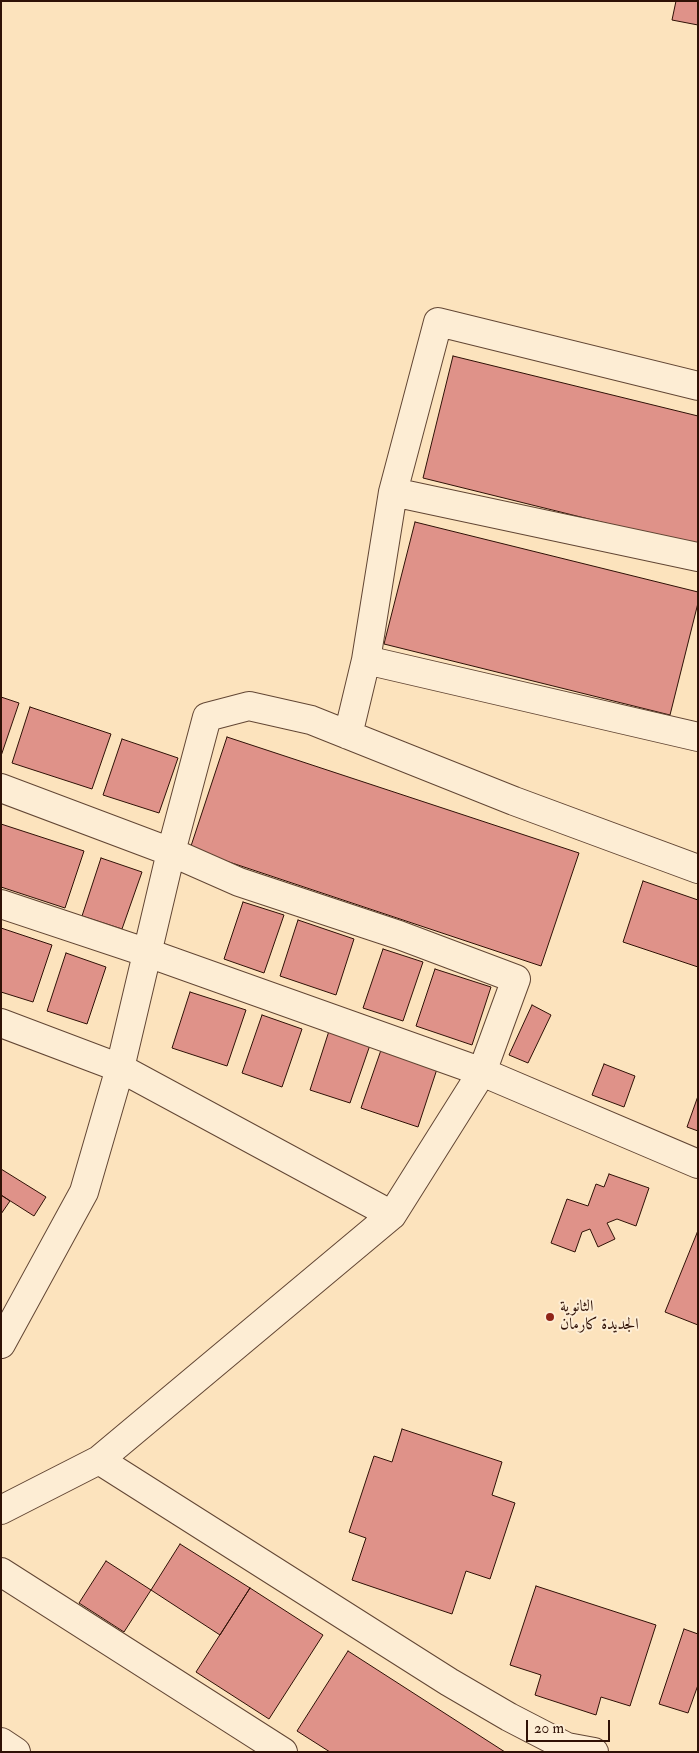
<!DOCTYPE html>
<meta charset="utf-8">
<style>
body{margin:0}
#map{position:relative;width:699px;height:1753px;overflow:hidden;background:#fce3bd;font-family:"IM FELL Double Pica",serif}
canvas{display:block}
.frame{position:absolute;inset:0;border:2px solid #2f1106;pointer-events:none}
.scale{position:absolute;left:526px;top:1720px;width:84px;height:22px;box-sizing:border-box;border:2px solid #2f1106;border-top:0;padding-left:6px;font-size:15px;line-height:18px;white-space:nowrap;color:#2f1106;-webkit-text-stroke:4px #fdedd4;paint-order:stroke}
</style>
<div id="map">
<canvas width="699" height="1753"></canvas>
<div class="frame"></div>
<div class="scale">20 m</div>
</div>
<script>
const g = document.querySelector('canvas').getContext('2d');
g.lineJoin = 'round';
function paint(path, color) { g.fillStyle = color; g.fill(path, 'evenodd'); }
const shape = rows => new Path2D(rows.map(r => 'M' + r).join(''));
function trace(path, color, width, dash) { g.strokeStyle = color; g.lineWidth = width; g.lineCap = dash ? 'butt' : 'round'; g.setLineDash(dash || []); g.stroke(path); }
function write(font, color, halo, rows, align = 'center') {
  g.font = font + ' "IM FELL Double Pica",Amiri,serif'; g.lineWidth = 4; g.setLineDash([]); g.textBaseline = 'middle'; g.strokeStyle = halo; g.fillStyle = color; for (const [text, x, y, turn = 0] of rows) {
    g.save(); g.translate(x, y); g.rotate((+turn || 0) * Math.PI / 180); g.textAlign = isNaN(turn) ? turn : align; if (halo) g.strokeText(text, 0, 0); g.fillText(text, 0, 0); g.restore();
  }
}
const building = shape([
 [676,1,698,1,698,25,672,20,676,1],
 [453,356,698,416,698,546,423,478,453,356],
 [415,522,698,592,698,603,670,715,384,644,415,522],
 [1,697,19,703,1,756,1,697],
 [30,707,111,734,92,789,12,763,30,707],
 [227,737,579,853,541,966,190,849,227,737],
 [122,739,178,758,159,813,103,795,122,739],
 [1,824,84,851,65,908,1,887,1,824],
 [101,858,142,872,122,929,82,916,101,858],
 [643,881,698,900,698,967,623,942,643,881],
 [243,902,284,915,264,973,224,959,243,902],
 [298,920,354,939,336,995,280,976,298,920],
 [1,928,52,945,33,1002,1,992,1,928],
 [383,949,423,962,403,1021,363,1008,383,949],
 [66,953,106,967,87,1024,47,1011,66,953],
 [435,969,491,987,472,1045,416,1026,435,969],
 [190,992,246,1010,227,1066,172,1048,190,992],
 [532,1005,551,1015,528,1063,509,1055,532,1005],
 [262,1015,302,1029,282,1087,242,1073,262,1015],
 [329,1031,370,1045,350,1103,310,1090,329,1031],
 [381,1050,437,1069,418,1127,361,1108,381,1050],
 [604,1064,635,1076,624,1107,592,1095,604,1064],
 [698,1096,698,1131,687,1127,698,1096],
 [1,1169,46,1197,34,1216,1,1195,1,1169],
 [609,1174,649,1188,636,1226,617,1219,607,1223,615,1239,598,1247,590,1229,582,1232,575,1252,551,1243,567,1199,588,1206,596,1184,604,1187,609,1174],
 [1,1195,10,1201,1,1214,1,1195],
 [697,1233,698,1234,698,1325,665,1312,697,1233],
 [402,1429,502,1462,492,1495,515,1503,490,1579,466,1571,452,1614,352,1580,366,1538,349,1532,374,1456,392,1462,402,1429],
 [180,1544,250,1588,220,1635,151,1590,180,1544],
 [106,1561,151,1590,124,1632,79,1603,106,1561],
 [536,1586,656,1625,630,1706,601,1697,596,1715,535,1695,541,1675,510,1665,536,1586],
 [250,1588,323,1635,269,1719,196,1672,250,1588],
 [684,1629,698,1634,698,1685,688,1713,659,1704,684,1629],
 [348,1651,505,1752,330,1752,297,1731,348,1651]
]);
paint(building, '#df9289');
trace(building, '#2f1106', 1);
const minor = shape([
 [393,492,698,557],
 [366,660,698,737],
 [348,735,366,660,393,492,438,322,698,386],
 [1,788,171,852,239,882,399,935,516,979,482,1072,392,1215,99,1460,449,1682,509,1717,567,1747,594,1752],
 [1,904,148,953,482,1072,698,1164],
 [1,1023,120,1068,392,1215],
 [1,1344,84,1192,120,1068,171,852,207,717,249,706,311,720,514,801,698,869],
 [1,1510,99,1460],
 [1,1572,283,1752],
 [1,1742,16,1752]
]);
trace(minor, '#624634', 30);
trace(minor, '#fdedd4', 28);
for (const [x, y, r, color] of [
 [550,1317,5,"#8f2418"]
]) { const dot = new Path2D(); dot.arc(x, y, r, 0, 2 * Math.PI); g.fillStyle = color; g.fill(dot); trace(dot, '#fdedd4', 2); }
write('16px', '#2f1106', '#fdedd4', [
 ["الثانوية",560,1308],
 ["الجديدة كارمان",560,1326]
], 'left');
</script>
